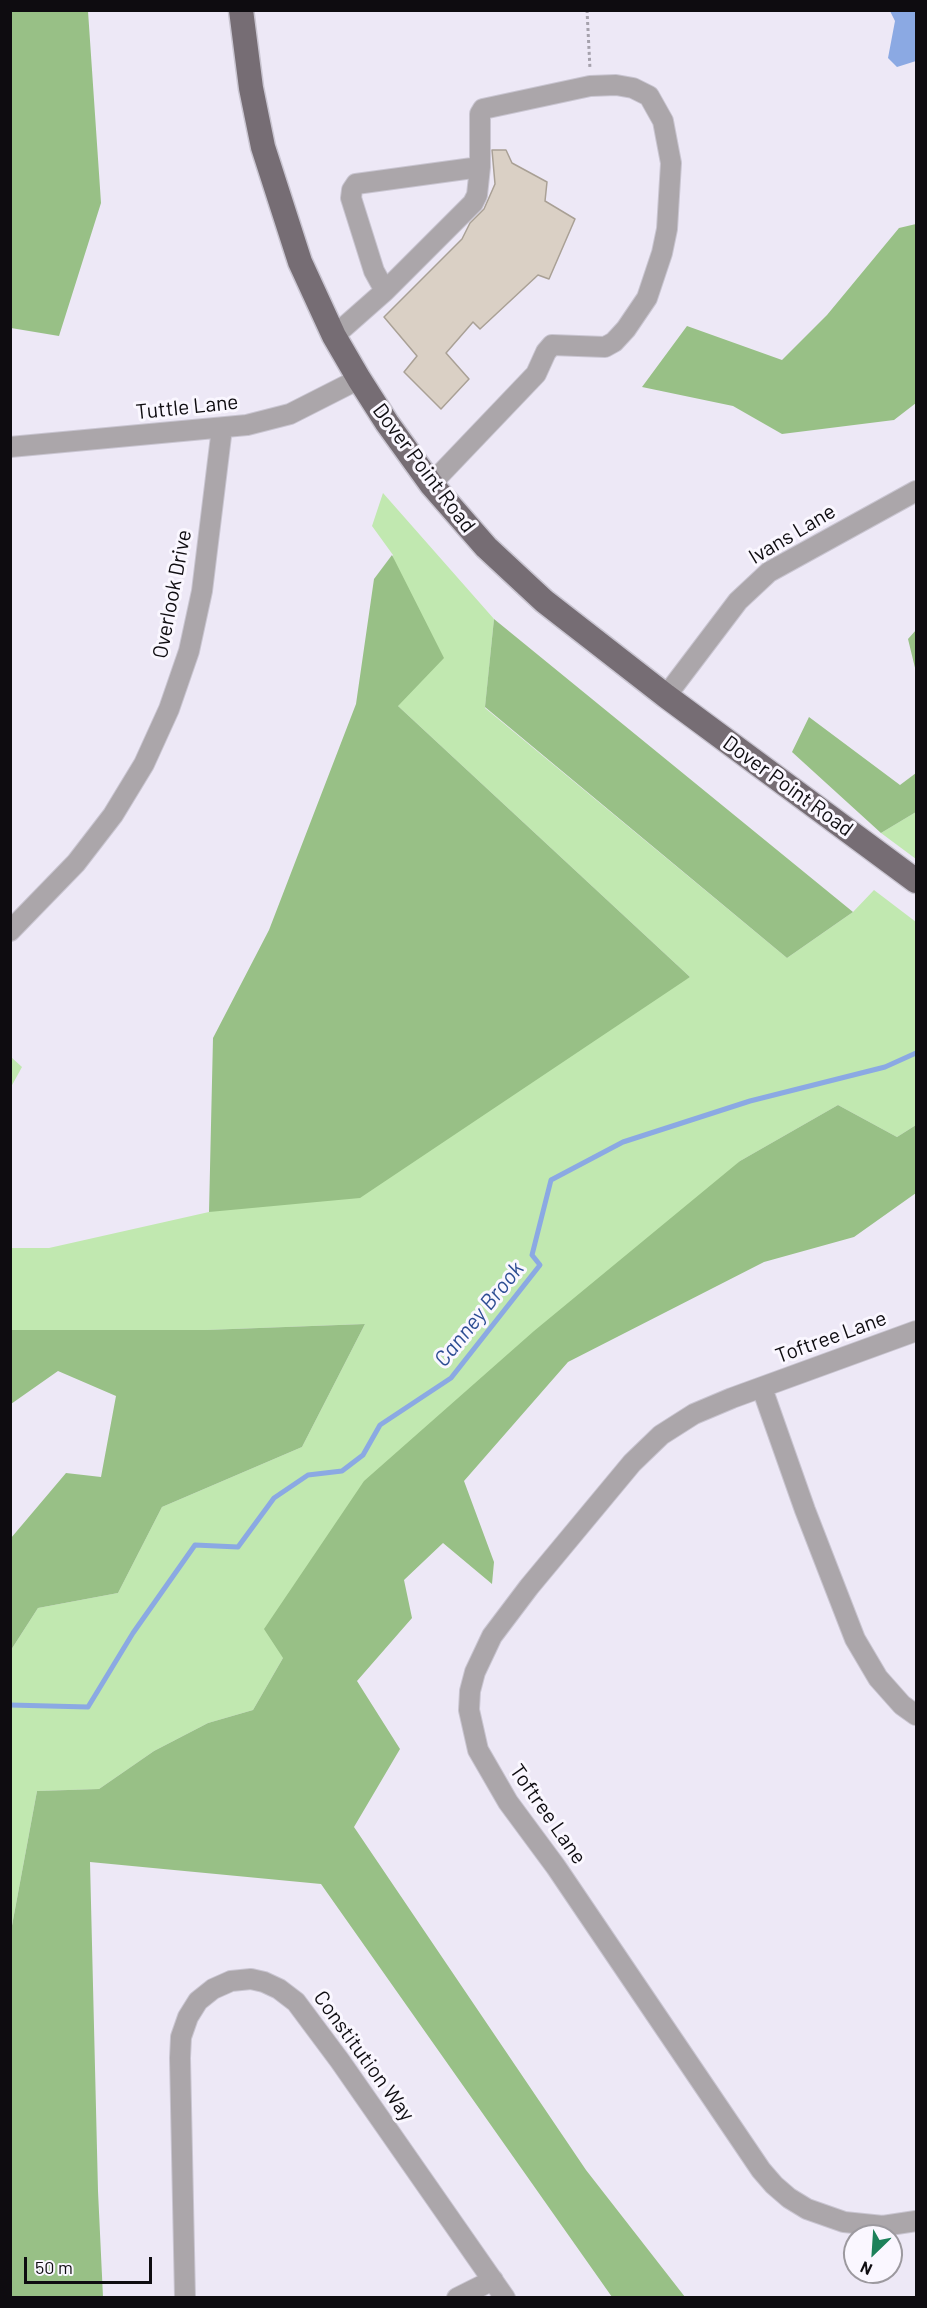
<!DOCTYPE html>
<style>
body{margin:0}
#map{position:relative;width:927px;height:2308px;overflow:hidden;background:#ede8f6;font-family:Barlow,sans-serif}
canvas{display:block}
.frame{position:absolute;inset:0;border:12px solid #0e0c10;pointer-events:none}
.north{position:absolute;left:843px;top:2224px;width:60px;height:60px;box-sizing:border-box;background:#faf7ff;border:2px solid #9c999f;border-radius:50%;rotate:205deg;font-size:16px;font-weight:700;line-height:24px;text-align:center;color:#0e0c10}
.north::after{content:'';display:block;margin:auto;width:21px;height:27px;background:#1c815a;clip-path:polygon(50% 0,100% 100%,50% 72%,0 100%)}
.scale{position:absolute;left:24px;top:2257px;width:128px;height:27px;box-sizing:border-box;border:3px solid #0e0c10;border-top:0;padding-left:8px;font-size:18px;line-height:21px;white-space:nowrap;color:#0e0c10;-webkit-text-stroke:4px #faf7ff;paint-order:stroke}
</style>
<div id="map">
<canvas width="927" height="2308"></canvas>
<div class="frame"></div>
<div class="north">N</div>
<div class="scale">50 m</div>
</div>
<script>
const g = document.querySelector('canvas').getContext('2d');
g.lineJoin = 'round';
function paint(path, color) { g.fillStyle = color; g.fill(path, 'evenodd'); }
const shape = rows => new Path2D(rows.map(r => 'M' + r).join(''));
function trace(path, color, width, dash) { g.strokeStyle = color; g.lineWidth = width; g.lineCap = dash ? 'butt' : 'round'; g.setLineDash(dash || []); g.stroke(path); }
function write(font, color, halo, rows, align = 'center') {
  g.font = font + ' Barlow,sans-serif'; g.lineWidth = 6; g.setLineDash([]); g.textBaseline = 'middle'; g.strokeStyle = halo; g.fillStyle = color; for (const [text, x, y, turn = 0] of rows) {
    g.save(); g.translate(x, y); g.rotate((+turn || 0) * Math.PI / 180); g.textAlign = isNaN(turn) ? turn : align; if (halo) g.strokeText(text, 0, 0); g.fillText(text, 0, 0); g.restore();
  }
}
paint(shape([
 [383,493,494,619,485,708,787,958,853,912,874,890,916,922,916,1125,897,1137,838,1105,740,1161,283,1658,253,1710,208,1723,154,1751,99,1789,37,1791,11,1931,11,1650,38,1608,118,1593,162,1507,302,1447,365,1324,206,1330,11,1330,11,1248,49,1248,209,1212,690,977,398,706,393,555,372,526],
 [916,812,916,859,881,833],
 [11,1057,22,1067,11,1087]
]), '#c1e8b0');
paint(shape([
 [10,11,88,11,101,203,59,336,11,328],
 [916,224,916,403,894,420,782,434,733,406,642,387,687,326,782,360,827,315,899,228],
 [392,555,444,658,398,706,690,977,360,1198,209,1212,213,1038,269,930,356,704,374,579],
 [494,619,853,912,787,958,485,707],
 [916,630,916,672,908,639],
 [809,717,900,785,916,773,916,812,881,833,792,752],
 [838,1105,897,1137,916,1125,916,1193,854,1237,764,1262,568,1362,464,1481,494,1562,492,1584,443,1543,404,1580,412,1618,357,1681,400,1749,354,1827,586,2170,685,2297,612,2297,321,1884,90,1862,98,2191,103,2297,11,2297,11,1931,37,1791,99,1789,154,1751,208,1723,253,1710,283,1658,264,1629,364,1481,534,1331,740,1161],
 [365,1324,302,1447,162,1507,118,1593,38,1608,11,1650,11,1538,66,1473,101,1477,116,1396,58,1371,11,1404,11,1330,206,1330]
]), '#98c086');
paint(shape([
 [890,11,916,11,916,61,897,67,888,58,895,21]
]), '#8ba9e3');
trace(shape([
 [10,1705,88,1707,133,1633,195,1545,238,1547,274,1498,308,1475,342,1471,363,1455,380,1425,451,1378,540,1265,532,1255,551,1180,623,1142,750,1101,885,1067,916,1053]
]), '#8ba9e3', 5);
const building = shape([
 [492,150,506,150,512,163,547,182,545,201,575,219,549,279,538,275,480,329,473,322,446,353,469,379,441,409,404,372,417,356,384,317,462,239,470,223,484,209,495,184,492,150]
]);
paint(building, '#dad0c5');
trace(building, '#a9a095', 1.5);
const minor = shape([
 [385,291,473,203,477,195,480,167],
 [334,336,385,291,374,271,351,198,352,190,356,184,480,167,480,114,483,109,590,86,616,85,633,88,649,96,663,121,671,163,667,229,662,253,647,298,626,329,614,342,605,347,552,345,546,352,536,374,431,484],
 [10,447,247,425,290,414,359,379],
 [666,696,738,601,769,572,916,491],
 [10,931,76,863,113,815,144,764,169,709,189,651,202,591,222,428],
 [916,1331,732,1398,694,1414,661,1435,632,1463,529,1587,492,1636,475,1672,470,1691,469,1710,478,1750,508,1802,556,1867,761,2170,774,2185,789,2198,807,2209,844,2222,883,2226,916,2221],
 [762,1388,805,1510,855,1639,878,1678,902,1705,916,1715],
 [185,2298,180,2058,181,2037,188,2017,198,2001,213,1989,231,1981,251,1979,264,1982,279,1989,296,2002,340,2061,505,2298],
 [457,2298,493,2280]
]);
const major = shape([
 [241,10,251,88,263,147,300,262,334,336,359,379,387,423,431,484,486,547,544,601,666,696,916,881]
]);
trace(minor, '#c9c5d1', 22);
trace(major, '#c9c5d1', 27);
trace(shape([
 [587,10,590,69]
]), '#a5a1ac', 3, [3, 3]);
trace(minor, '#aba6aa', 20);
trace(major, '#766d74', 24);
write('21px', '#0e0c10', '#faf7ff', [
 ["Tuttle Lane",187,407,-6],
 ["Dover Point Road",424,468,53],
 ["Ivans Lane",792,534,-31],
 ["Overlook Drive",172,594,-79],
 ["Dover Point Road",788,786,36],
 ["Toftree Lane",831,1337,-20],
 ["Toftree Lane",548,1814,55],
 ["Constitution Way",364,2056,54]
]);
write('italic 22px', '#2d4d93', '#faf7ff', [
 ["Canney Brook",479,1314,-51]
]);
</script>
